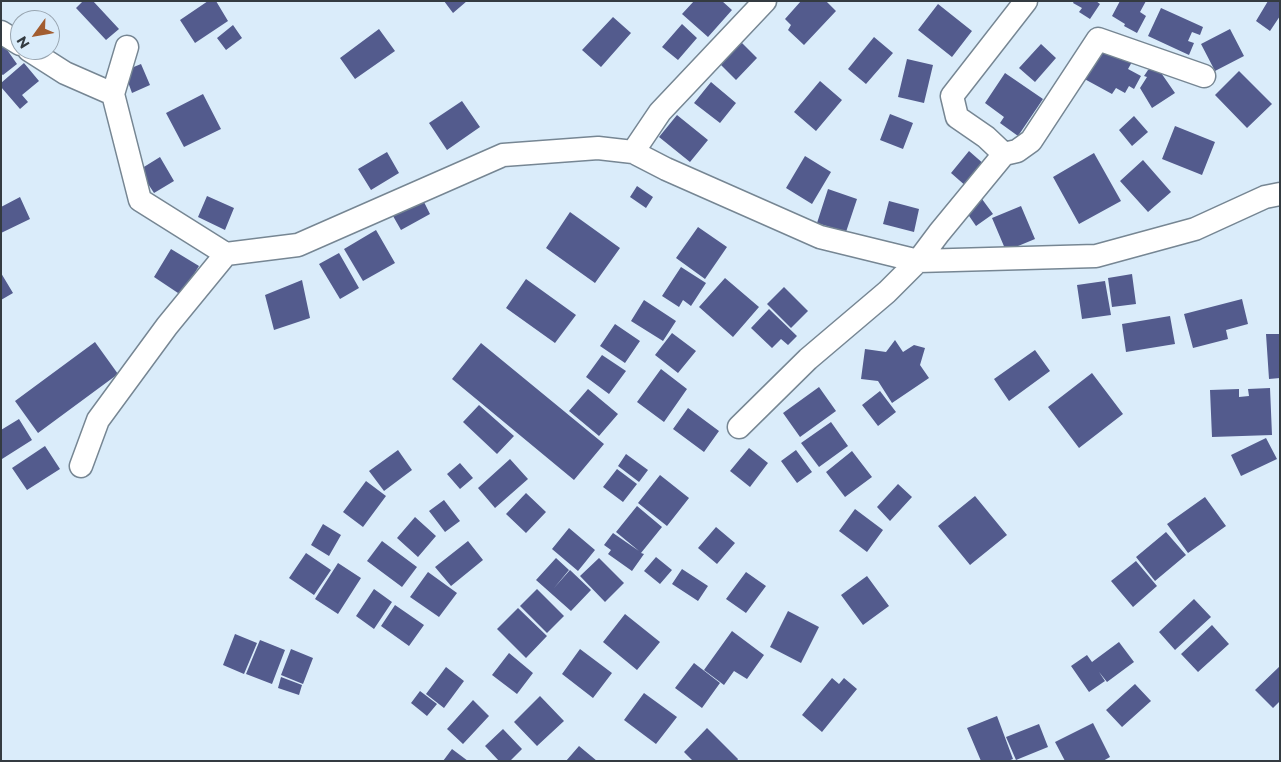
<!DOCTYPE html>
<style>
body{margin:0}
#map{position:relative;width:1281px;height:762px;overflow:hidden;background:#daecfa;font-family:Montserrat,sans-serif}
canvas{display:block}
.frame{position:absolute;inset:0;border:2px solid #343b41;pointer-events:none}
.north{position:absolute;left:10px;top:10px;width:50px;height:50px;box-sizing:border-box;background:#daecfa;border:1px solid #98a5b0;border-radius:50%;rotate:238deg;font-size:14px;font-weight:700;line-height:20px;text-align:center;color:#343b41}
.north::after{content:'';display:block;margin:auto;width:18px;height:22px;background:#a25d30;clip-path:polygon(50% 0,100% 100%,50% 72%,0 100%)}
</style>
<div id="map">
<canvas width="1281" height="762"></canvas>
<div class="frame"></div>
<div class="north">N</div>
</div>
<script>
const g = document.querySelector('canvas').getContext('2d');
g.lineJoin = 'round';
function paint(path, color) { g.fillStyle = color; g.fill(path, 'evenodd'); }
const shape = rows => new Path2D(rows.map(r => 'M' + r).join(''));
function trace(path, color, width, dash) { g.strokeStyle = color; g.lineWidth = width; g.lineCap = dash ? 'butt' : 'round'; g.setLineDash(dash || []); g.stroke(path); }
paint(shape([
 [83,1,93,1,119,29,106,40,76,8],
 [208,1,216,1,228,21,195,43,180,20],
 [444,1,467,1,453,13],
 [694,1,722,1,732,10,708,37,682,14],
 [801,1,826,1,836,11,804,45,788,30,791,25,785,19],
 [1074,1,1096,1,1100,4,1090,19,1079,12,1082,8,1073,3],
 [1120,1,1146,1,1140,12,1146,16,1137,33,1124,26,1125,24,1112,16],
 [1268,1,1280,1,1280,16,1270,31,1256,21],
 [938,4,972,31,952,57,918,30],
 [1161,8,1203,27,1200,35,1192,32,1188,41,1194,43,1189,55,1148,36],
 [613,17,631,33,601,67,582,50],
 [682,24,697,38,678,60,662,47],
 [233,25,242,38,226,50,217,38],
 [379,29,395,51,355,79,340,58],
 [1230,29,1244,56,1215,71,1201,44],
 [874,37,893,53,866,84,848,69],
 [741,42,757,58,736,80,720,64],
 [1098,43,1132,62,1128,69,1141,76,1134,89,1129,86,1125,93,1116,88,1112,94,1079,76],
 [3,44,17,64,3,75,1,74,1,45],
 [1041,44,1056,58,1035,82,1019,68],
 [907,59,933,65,924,103,898,97],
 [24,63,39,81,22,95,28,102,20,109,1,87,1,83],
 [141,64,150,85,132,93,124,71],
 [1157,67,1175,93,1152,108,1140,88,1147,77,1144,76,1148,70],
 [1239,71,1272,104,1247,128,1215,95],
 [1005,73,1043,99,1018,136,1000,123,1004,117,985,103],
 [820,81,842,100,816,131,794,112],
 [711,82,736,103,720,123,694,103],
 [203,94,221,129,184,147,166,113],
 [462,101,480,127,447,150,429,123],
 [890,114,913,123,903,149,880,140],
 [677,115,708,140,690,162,659,137],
 [1134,116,1148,132,1132,146,1119,130],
 [1175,126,1215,142,1202,175,1162,159],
 [969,151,985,165,967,187,951,173],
 [387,152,399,173,371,190,358,169],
 [1094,153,1121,201,1079,224,1053,177],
 [805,156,831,172,812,204,786,188],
 [160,157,174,181,154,193,139,170],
 [1143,160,1171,192,1148,212,1120,181],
 [637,186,653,197,646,208,630,197],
 [828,189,857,199,846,232,817,223],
 [207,196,234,208,225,230,198,217],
 [20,197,30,219,1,233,1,207],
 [982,199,993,214,976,226,965,210],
 [889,201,919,209,914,232,883,224],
 [424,202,430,214,401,230,393,216],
 [1021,206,1035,239,1006,251,992,218],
 [570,212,620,248,595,283,546,248],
 [698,227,727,247,705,279,676,258],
 [376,230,395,263,363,281,344,249],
 [171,249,199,266,181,295,154,277],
 [339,253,359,288,340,299,319,264],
 [681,267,706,283,691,306,683,300,679,307,662,296],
 [1,273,13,293,1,300],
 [1132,274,1136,304,1112,307,1108,278],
 [725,278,759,307,733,337,699,307],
 [526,279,576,315,555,343,506,308],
 [302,280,310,318,274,330,265,295],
 [1105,281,1111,315,1082,319,1077,285],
 [784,287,808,311,791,328,767,304],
 [1242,299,1248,324,1226,330,1228,339,1193,348,1184,314],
 [644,300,676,321,663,341,631,321],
 [769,309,797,336,788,345,781,339,772,348,751,328],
 [1170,316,1175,344,1126,352,1122,324],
 [615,324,640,341,625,363,600,346],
 [672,333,696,351,678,373,655,355],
 [1266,334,1280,334,1280,378,1269,379],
 [895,340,903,352,914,345,925,348,920,365,929,378,892,403,878,381,861,379,865,349,886,352],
 [95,342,118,374,38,433,15,401],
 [481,343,604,444,574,480,452,379],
 [1035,350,1050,371,1009,401,994,379],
 [602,355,626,371,609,394,586,377],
 [661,369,687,389,664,422,637,402],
 [1092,373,1123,414,1079,448,1048,407],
 [819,387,836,411,800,437,783,413],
 [1270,388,1272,435,1212,437,1210,390,1239,389,1239,397,1249,396,1248,389],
 [588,389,618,414,599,436,569,411],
 [880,391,896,412,878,426,862,405],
 [479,405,514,436,497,454,463,422],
 [688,408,719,431,704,452,673,429],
 [19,419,32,440,2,459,1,430],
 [831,422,848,446,819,467,801,443],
 [1266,438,1277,459,1241,476,1231,455],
 [45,446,60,469,27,490,12,468],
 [749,448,768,463,750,487,730,471],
 [398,450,412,470,384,491,369,471],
 [796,450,812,472,797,483,781,461],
 [852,451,872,477,845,497,826,472],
 [626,454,648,470,639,482,618,466],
 [510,459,528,479,495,508,478,488],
 [460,463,473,478,460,489,447,474],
 [617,469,637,484,623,502,603,487],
 [660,475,689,498,667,526,638,503],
 [366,481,386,496,363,527,343,512],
 [898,484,912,497,890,521,877,507],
 [526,493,546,512,526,533,506,514],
 [975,496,1007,535,970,565,938,526],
 [1205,497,1226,526,1188,553,1167,524],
 [444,500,460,521,445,532,429,511],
 [637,506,662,527,641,553,644,554,632,571,608,554,611,550,604,545,613,533,639,551,616,532],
 [855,509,883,530,867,552,839,531],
 [415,517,436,536,418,557,397,538],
 [323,524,341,535,329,556,311,545],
 [716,527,735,543,717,564,698,548],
 [569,528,595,550,578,571,552,549],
 [1166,532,1186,555,1155,581,1136,557],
 [382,541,417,567,402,587,367,561],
 [468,541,483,560,451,586,435,567],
 [306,553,331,570,314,595,289,578],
 [656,557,672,570,660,584,644,571],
 [556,558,569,570,554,588,570,570,591,590,571,611,536,580],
 [599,558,624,583,605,602,580,576],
 [1136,561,1157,586,1133,607,1111,581],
 [338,563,361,578,338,614,315,599],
 [682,569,708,586,698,601,672,584],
 [428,572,457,593,439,617,410,597],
 [746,572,766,586,746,613,726,599],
 [867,576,889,606,863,625,841,595],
 [374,589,392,602,374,629,356,616],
 [537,589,564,616,547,633,520,606],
 [1194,599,1211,617,1175,650,1159,632],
 [395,605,424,625,409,646,381,626],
 [518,608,547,636,526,658,497,629],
 [788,611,819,627,801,663,770,647],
 [625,614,660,642,637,670,603,642],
 [1212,625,1229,644,1198,672,1181,654],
 [732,631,764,655,747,679,734,671,724,685,704,670],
 [235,634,257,643,244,674,223,665],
 [260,640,285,650,272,684,246,674],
 [1119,642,1134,662,1107,682,1099,672,1105,681,1089,692,1071,666,1087,655,1092,662],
 [291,649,313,658,303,684,281,675],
 [580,649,612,673,593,698,562,674],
 [509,653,533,673,517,694,492,675],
 [694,663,720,683,702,708,675,688],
 [1280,666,1280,701,1273,708,1255,690],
 [446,667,464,681,444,708,426,694],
 [281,677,302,685,299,695,278,688],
 [832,678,839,684,844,678,857,689,822,732,802,715],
 [1135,684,1151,701,1122,727,1106,710],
 [420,691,437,704,427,716,411,703],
 [644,693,677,717,656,744,624,720],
 [540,696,564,721,537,746,514,722],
 [473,700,489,716,463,744,447,729],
 [997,716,1013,759,1008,761,981,761,967,728],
 [1093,723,1110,757,1103,761,1065,761,1055,742],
 [1039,724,1048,747,1016,760,1006,737],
 [707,728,738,759,737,761,693,761,684,752],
 [503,729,522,749,510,761,499,761,485,746],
 [579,746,597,761,566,761],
 [452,749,468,761,443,761]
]), '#535b8d');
const minor = shape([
 [1,32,20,44],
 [127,47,113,94,140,200,226,254,298,245,503,155,598,148,633,152,666,169,820,237,918,261,1096,256,1195,229,1265,197,1280,194],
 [29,50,65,73,113,94],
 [633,152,660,112,765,1],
 [1004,154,986,137,957,117,952,96,1026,1],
 [739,427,808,359,887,292,918,261,939,233,1004,154,1017,151,1031,141,1098,39,1204,76],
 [81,466,98,420,167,326,226,254]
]);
trace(minor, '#768693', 25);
trace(minor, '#fff', 22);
</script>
